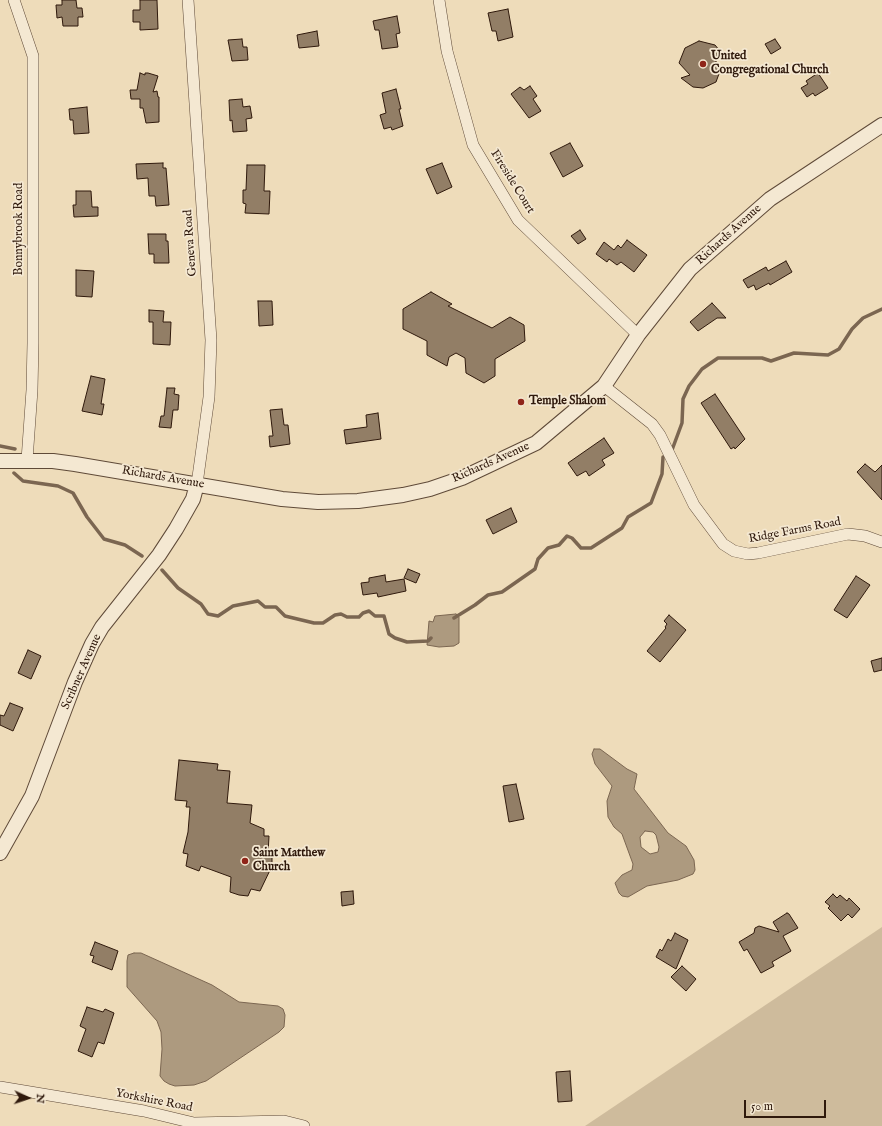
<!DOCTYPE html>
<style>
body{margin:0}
#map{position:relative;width:882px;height:1126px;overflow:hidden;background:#eedcba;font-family:"IM FELL English",serif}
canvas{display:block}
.north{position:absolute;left:8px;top:1078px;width:40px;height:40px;-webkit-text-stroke:3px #f4e8d2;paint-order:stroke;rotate:93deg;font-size:11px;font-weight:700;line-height:16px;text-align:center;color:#2f190c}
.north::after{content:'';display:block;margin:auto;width:14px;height:18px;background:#2f190c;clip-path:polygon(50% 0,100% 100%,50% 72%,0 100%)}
.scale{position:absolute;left:744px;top:1100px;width:82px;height:18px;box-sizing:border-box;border:2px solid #2f190c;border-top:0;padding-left:5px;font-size:12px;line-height:14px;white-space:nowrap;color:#2f190c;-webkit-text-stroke:3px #f4e8d2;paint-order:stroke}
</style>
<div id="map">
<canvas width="882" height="1126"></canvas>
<div class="north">N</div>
<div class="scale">50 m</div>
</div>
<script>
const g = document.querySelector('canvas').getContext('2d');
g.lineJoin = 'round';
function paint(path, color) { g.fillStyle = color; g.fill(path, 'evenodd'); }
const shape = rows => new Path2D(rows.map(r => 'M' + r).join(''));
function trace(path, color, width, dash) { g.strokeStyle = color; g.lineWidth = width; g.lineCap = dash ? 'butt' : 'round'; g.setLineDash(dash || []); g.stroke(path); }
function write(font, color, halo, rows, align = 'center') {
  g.font = font + ' "IM FELL English",serif'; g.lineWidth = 3.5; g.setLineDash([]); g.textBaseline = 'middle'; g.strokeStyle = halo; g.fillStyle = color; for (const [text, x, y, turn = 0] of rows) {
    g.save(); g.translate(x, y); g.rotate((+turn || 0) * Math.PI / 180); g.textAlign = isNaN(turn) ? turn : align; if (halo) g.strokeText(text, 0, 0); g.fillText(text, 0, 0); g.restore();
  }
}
paint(shape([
 [882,927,882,1126,585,1126,658,1077]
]), '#cebb9c');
const water = shape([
 [456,614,459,617,459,643,454,646,439,647,427,645,429,621,433,622,435,616,456,614],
 [594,749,600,749,627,769,637,774,634,789,668,833,686,846,694,860,695,870,693,874,678,880,647,886,628,897,622,896,619,893,615,883,622,875,632,870,633,864,622,834,614,827,608,817,607,801,612,786,595,764,592,754,594,749],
 [645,831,653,832,656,835,659,847,658,852,650,854,641,847,640,837,645,831],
 [134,953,141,953,212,985,239,1002,278,1006,283,1009,285,1015,284,1027,279,1032,206,1081,194,1085,175,1086,169,1084,164,1081,160,1076,162,1049,161,1032,157,1021,127,987,127,961,128,955,134,953]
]);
paint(water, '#ad9a7f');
trace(water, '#7b6651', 1);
trace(shape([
 [0,446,15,449],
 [672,450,682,423,683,399,689,386,702,369,718,358,762,358,771,361,794,353,828,355,839,349,852,329,863,318,882,309],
 [14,473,23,481,58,486,73,493,87,517,104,539,125,545,142,556],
 [162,570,178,588,201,604,208,614,218,616,233,606,258,601,265,607,276,607,285,616,314,623,323,623,335,615,341,614,347,617,359,617,363,613,369,611,375,616,384,616,389,634,395,638,407,642,428,641,431,638],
 [454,618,475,605,488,595,502,592,535,569,538,559,548,548,559,545,567,536,572,538,581,548,591,548,622,528,628,517,651,503,662,474,663,457]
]), '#7b6651', 3.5);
const building = shape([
 [62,0,76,0,77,8,82,8,83,17,78,17,78,26,63,26,62,17,57,18,56,5,62,5,62,0],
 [140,0,157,0,158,29,140,30,140,22,133,22,133,10,140,10,140,0],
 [508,9,513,37,498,41,496,31,492,31,488,13,508,9],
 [397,16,400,33,396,34,398,47,382,49,379,30,375,30,373,21,397,16],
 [317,31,319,46,299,48,297,35,317,31],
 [242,39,243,47,247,47,248,60,232,61,228,40,242,39],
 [775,39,781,48,771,54,765,44,775,39],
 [699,41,715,45,720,51,715,59,720,71,716,82,703,88,693,87,681,78,690,75,679,63,685,48,699,41],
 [140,73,145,75,145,73,148,73,158,76,153,92,157,91,158,97,159,97,159,122,146,123,143,108,140,108,140,99,131,99,130,90,137,90,140,73],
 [818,73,828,88,815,96,813,93,807,97,801,88,808,84,806,81,818,73],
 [530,86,537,96,533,99,541,111,529,118,511,94,520,87,524,90,530,86],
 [396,89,401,109,399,109,403,126,392,130,391,127,384,129,380,115,386,113,382,93,396,89],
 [242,99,243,107,250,106,252,118,246,119,247,131,233,132,232,120,230,121,229,100,242,99],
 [87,107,89,133,74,134,73,120,70,120,69,109,87,107],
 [570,143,583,166,563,177,550,153,570,143],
 [163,163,163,168,166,168,169,205,156,206,155,196,149,196,148,178,137,179,136,164,163,163],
 [442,163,452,187,437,194,426,169,442,163],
 [247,165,265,165,264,191,270,191,269,214,245,213,246,204,243,203,243,190,246,190,247,165],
 [76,191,91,191,92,207,98,207,98,216,74,217,73,205,76,205,76,191],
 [580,230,586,239,578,244,571,236,580,230],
 [148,234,166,234,166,241,168,241,169,263,154,263,154,254,149,254,148,234],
 [627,240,647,255,634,272,621,262,617,265,609,259,607,262,596,254,604,242,614,250,618,245,621,248,627,240],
 [786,261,792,272,770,285,769,283,756,290,754,285,748,288,743,280,766,267,768,271,786,261],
 [76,270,94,271,92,297,76,296,76,270],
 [431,292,452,304,448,306,492,328,510,317,524,325,525,341,495,359,495,376,484,383,466,373,465,358,456,353,449,357,447,366,427,355,427,341,403,329,403,309,431,292],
 [258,301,272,301,273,325,259,326,258,301],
 [712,303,726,318,717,318,698,331,690,322,712,303],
 [149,310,164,311,163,322,171,322,170,345,153,344,153,322,149,322,149,310],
 [91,376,105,379,101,404,104,404,102,415,82,411,91,376],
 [167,388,175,388,174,394,179,395,178,410,173,410,171,428,159,427,161,416,164,416,167,388],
 [715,394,745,439,735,449,734,447,731,449,701,403,715,394],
 [282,409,284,425,288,425,290,444,270,447,269,436,273,436,270,410,282,409],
 [378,413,381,439,346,444,344,430,367,427,366,415,378,413],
 [604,438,614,453,602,460,605,465,589,476,586,471,577,476,568,463,604,438],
 [865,464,875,472,882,465,882,500,857,472,865,464],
 [511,508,517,522,493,534,486,520,511,508],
 [408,569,420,574,416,583,404,578,408,569],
 [385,575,386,582,404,579,406,591,378,597,377,593,363,595,361,583,369,582,369,578,385,575],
 [856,576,870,585,847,618,834,610,856,576],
 [669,615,686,630,660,662,647,651,666,628,665,627,667,624,664,621,669,615],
 [28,650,41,656,31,679,18,673,28,650],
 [882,658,882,670,874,672,871,661,882,658],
 [10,703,23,708,13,731,0,725,0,715,4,716,10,703],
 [179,760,218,764,217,770,230,771,227,803,252,805,250,823,264,829,264,836,269,836,268,854,272,855,272,866,260,891,251,889,248,896,239,895,230,892,231,877,201,866,199,871,186,866,188,854,183,853,188,832,190,807,186,807,187,801,175,800,179,760],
 [516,784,524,819,509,822,503,786,516,784],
 [353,891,354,904,342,906,341,892,353,891],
 [833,894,837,898,840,895,847,901,849,898,860,909,852,918,848,914,841,921,828,908,830,906,825,902,833,894],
 [787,913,789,914,798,928,783,936,791,951,772,962,774,966,761,973,747,949,744,951,739,942,754,933,755,928,759,926,779,932,773,922,787,913],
 [675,933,688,940,676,969,656,957,660,949,662,951,668,939,671,941,675,933],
 [95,942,118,951,112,970,92,962,94,956,90,955,95,942],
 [682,966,696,979,686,991,671,977,682,966],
 [87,1007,103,1012,105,1009,114,1013,104,1044,98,1042,92,1057,78,1051,86,1029,80,1026,87,1007],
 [570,1071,572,1101,558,1102,556,1072,570,1071]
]);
paint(building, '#927e66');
trace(building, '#2f190c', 1);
const minor = shape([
 [14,0,33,56,33,343,32,390,27,460],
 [188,0,211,340,209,397,197,484],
 [439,0,447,51,473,145,518,220,638,335],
 [604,386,652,424,660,435,694,505,723,544,734,551,748,554,758,553,848,534,865,536,882,542],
 [0,1087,144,1111,194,1123,284,1121,304,1126]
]);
const tertiary = shape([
 [0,461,53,461,75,464,282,499,318,502,358,501,403,495,430,489,462,478,536,443,604,386,638,335,690,269,770,199,882,125],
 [0,853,32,796,75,682,92,644,102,627,159,555,176,529,193,499,197,484]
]);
trace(minor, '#5f4a38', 12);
trace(tertiary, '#5f4a38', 16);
trace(minor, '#f4e8d2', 11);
trace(tertiary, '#f4e8d2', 14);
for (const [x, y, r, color] of [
 [703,64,4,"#8f2418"],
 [521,402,4,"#8f2418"],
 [245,861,4,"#8f2418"]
]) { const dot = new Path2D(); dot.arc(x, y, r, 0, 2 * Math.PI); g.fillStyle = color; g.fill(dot); trace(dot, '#f4e8d2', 1.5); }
write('bold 12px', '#2f190c', '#f4e8d2', [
 ["United",711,57],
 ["Congregational Church",711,71],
 ["Temple Shalom",529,402],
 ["Saint Matthew",253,854],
 ["Church",253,868]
], 'left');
write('12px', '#2f190c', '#f4e8d2', [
 ["Fireside Court",512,182,58],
 ["Bonnybrook Road",20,229,-90],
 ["Richards Avenue",729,235,-42],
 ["Geneva Road",191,243,-94],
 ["Richards Avenue",491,463,-24],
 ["Richards Avenue",163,478,10],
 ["Ridge Farms Road",795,531,-11],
 ["Scribner Avenue",82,672,-66],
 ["Yorkshire Road",154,1101,11]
]);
</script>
